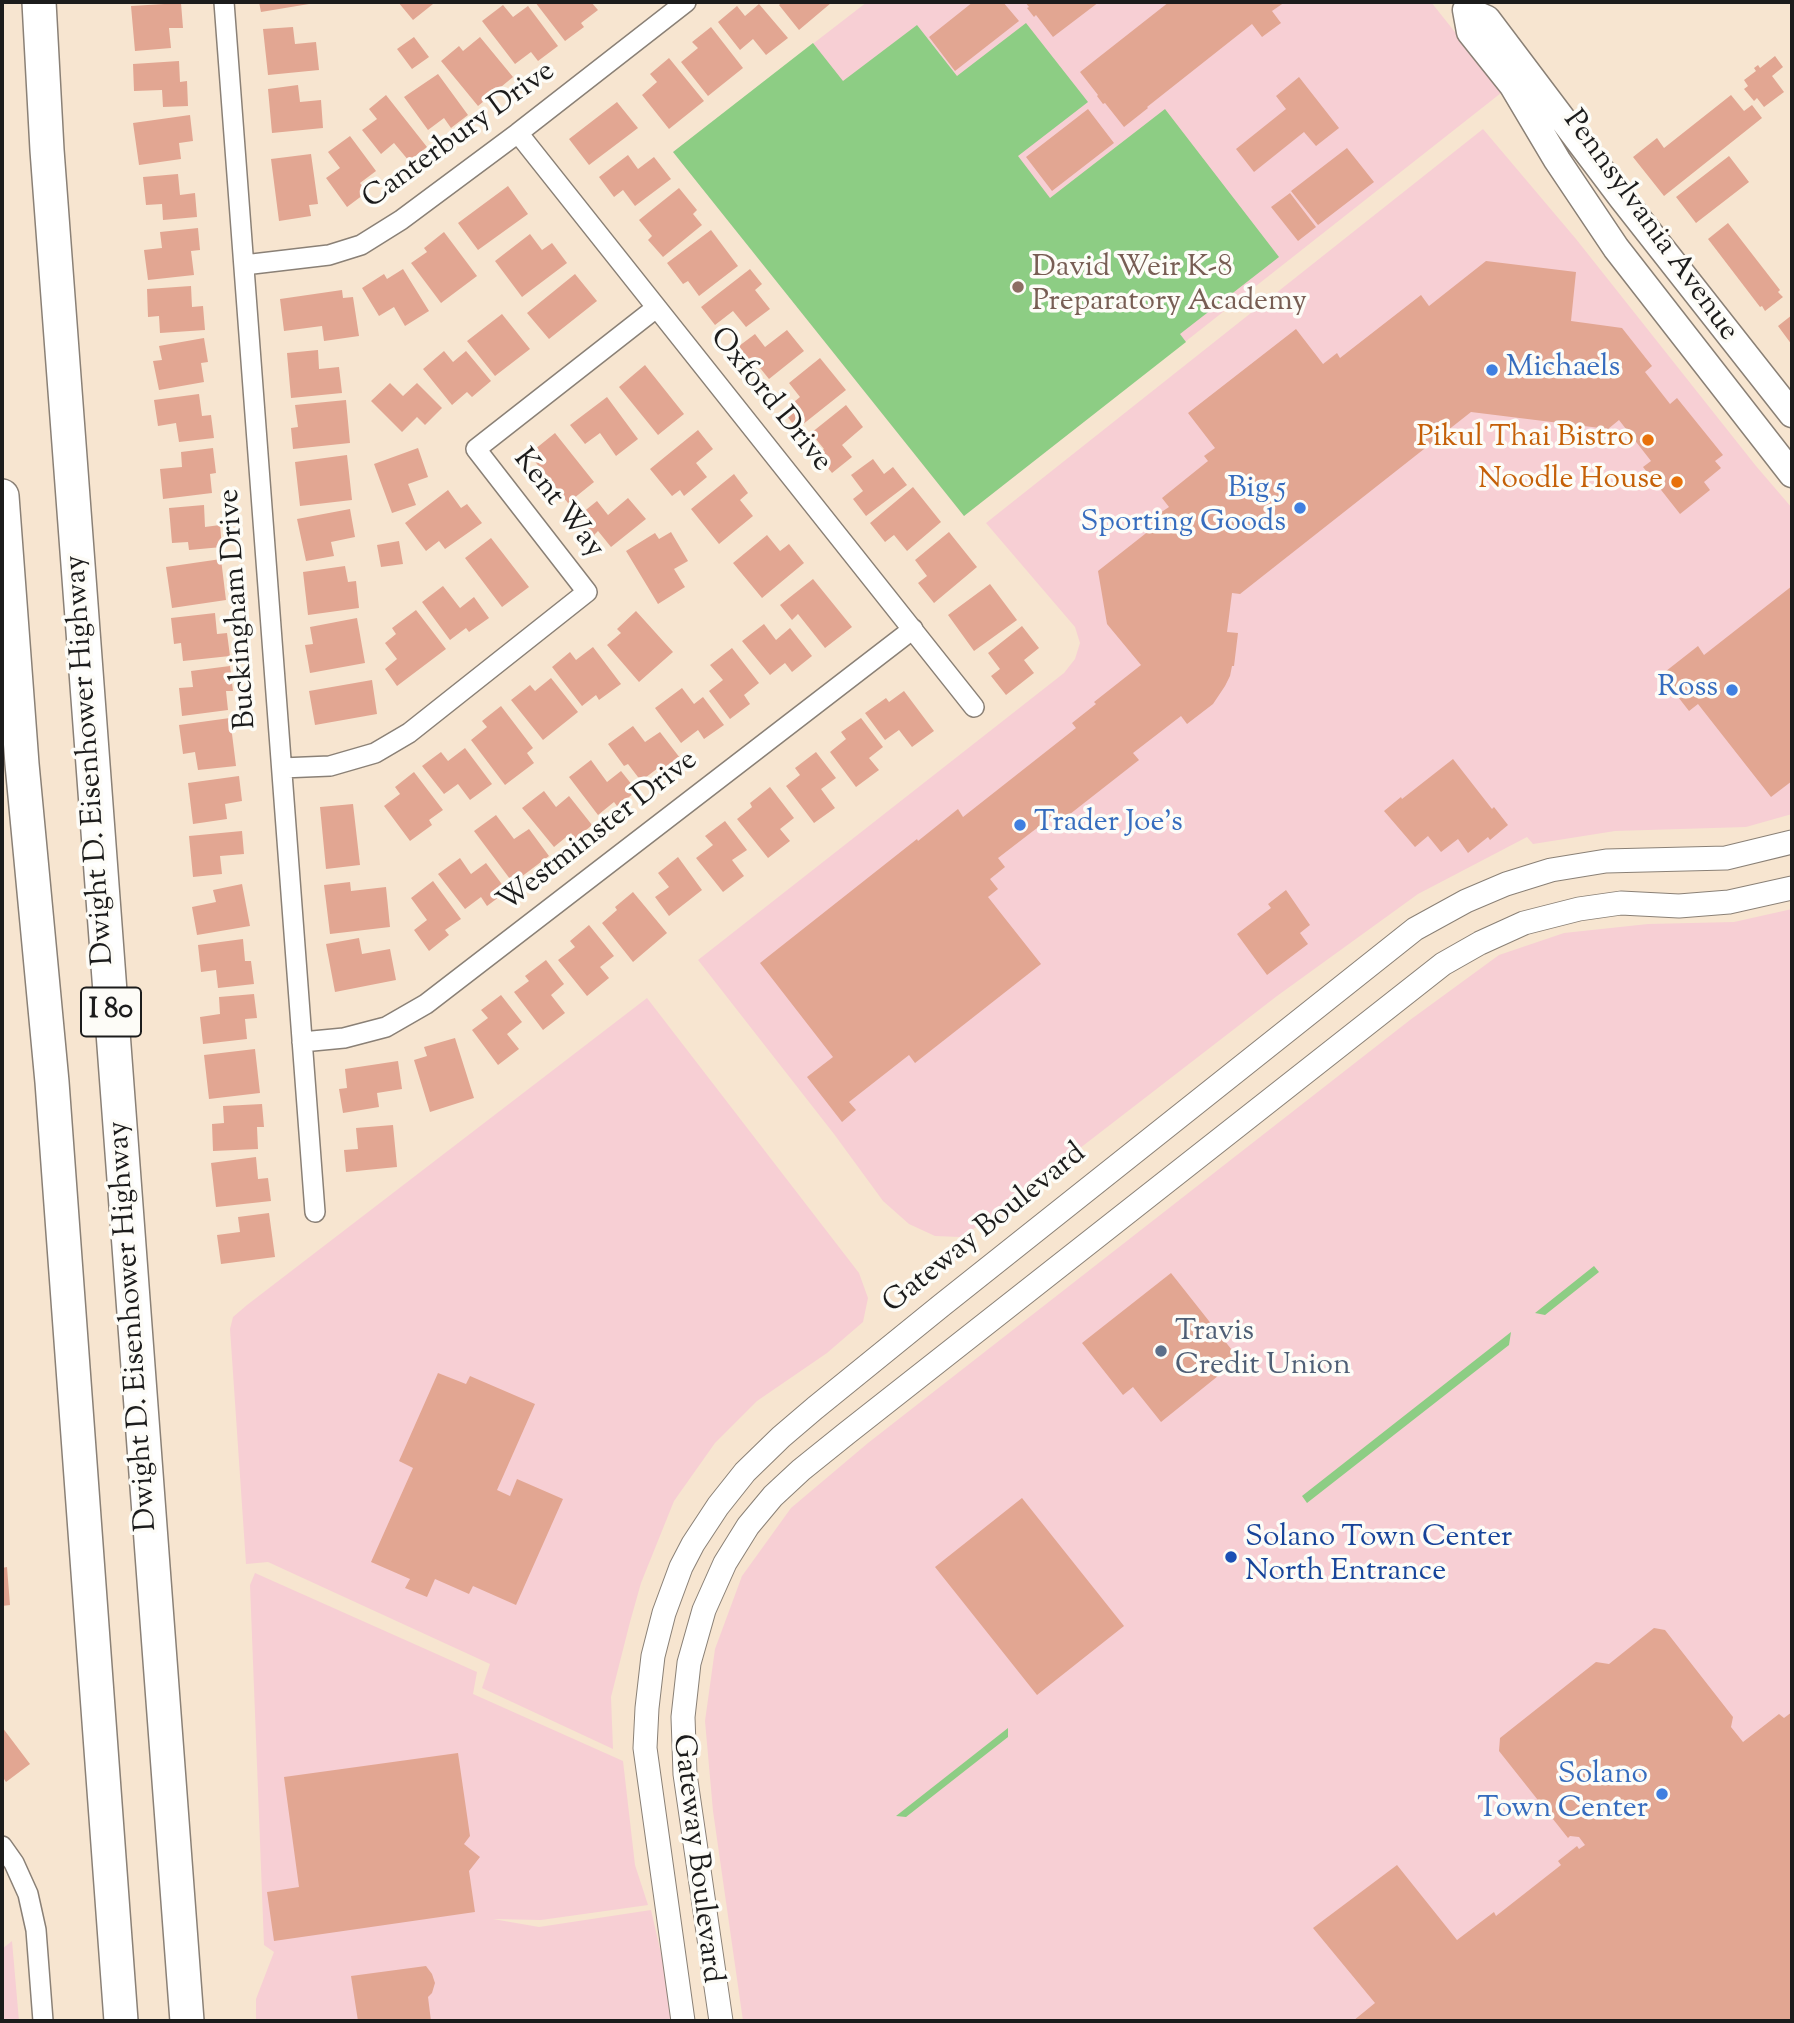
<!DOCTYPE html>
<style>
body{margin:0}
#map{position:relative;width:1794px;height:2023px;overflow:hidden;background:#f7e5d0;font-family:"Sorts Mill Goudy",serif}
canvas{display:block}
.frame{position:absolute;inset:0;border:4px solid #1c1c1c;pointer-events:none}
</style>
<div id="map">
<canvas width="1794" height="2023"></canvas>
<div class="frame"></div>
</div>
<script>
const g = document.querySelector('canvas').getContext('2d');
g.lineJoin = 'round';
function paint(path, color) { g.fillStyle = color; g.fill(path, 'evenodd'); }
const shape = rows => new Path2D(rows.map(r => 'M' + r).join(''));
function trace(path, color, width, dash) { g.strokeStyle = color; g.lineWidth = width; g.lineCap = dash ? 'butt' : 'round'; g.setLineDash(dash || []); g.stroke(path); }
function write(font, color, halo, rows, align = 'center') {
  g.font = font + ' "Sorts Mill Goudy",serif'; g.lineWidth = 7; g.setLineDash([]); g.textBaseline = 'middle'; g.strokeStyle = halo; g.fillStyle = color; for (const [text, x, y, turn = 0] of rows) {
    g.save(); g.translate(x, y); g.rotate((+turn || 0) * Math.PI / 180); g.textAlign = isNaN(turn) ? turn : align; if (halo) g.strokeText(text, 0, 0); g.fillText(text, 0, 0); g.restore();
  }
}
paint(shape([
 [867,2,1431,2,1498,86,1501,93,964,516,673,152],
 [1483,129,1576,239,1756,466,1792,508,1792,814,1746,827,1615,831,1533,844,1527,837,1418,894,1277,996,983,1223,960,1237,935,1236,909,1224,883,1201,834,1134,698,960,1064,673,1075,659,1080,643,1075,627,986,523],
 [1792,909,1792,2021,743,2021,713,1811,705,1721,715,1649,742,1576,791,1508,868,1443,1410,1020,1499,955,1564,933,1648,924,1734,922],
 [647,998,859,1273,868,1298,863,1322,827,1353,757,1401,715,1443,674,1501,641,1583,630,1622,611,1697,613,1749,482,1688,490,1664,268,1562,246,1564,230,1329,233,1317,247,1305],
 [255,1573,477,1672,473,1694,623,1761,635,1865,648,1905,541,1920,493,1919,539,1927,651,1910,666,1975,671,2021,256,2021,256,1999,274,1952,264,1945,250,1585],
 [12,1941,19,2021,2,2021,2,1949]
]), '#f7cfd4');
paint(shape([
 [1026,23,1088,102,1018,156,1050,198,1165,109,1279,257,1180,334,1186,342,964,516,673,152,813,43,843,81,917,25,957,76],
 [1594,1266,1599,1272,1545,1315,1535,1313],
 [1511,1332,1509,1345,1307,1503,1302,1496],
 [1008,1728,1008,1737,906,1817,896,1816]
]), '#8dcd84');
paint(shape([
 [259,2,315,2,315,3,261,12],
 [398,2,431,2,433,4,413,20],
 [535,2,591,2,598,10,581,23,584,27,565,41],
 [782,2,830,2,831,3,799,30,779,5],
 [973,2,1003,2,1019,21,955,71,929,37],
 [1025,2,1099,2,1053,37,1036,15,1034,17,1027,8,1029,7],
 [1169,2,1285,2,1272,11,1281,23,1262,37,1252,24,1147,107,1148,108,1124,127,1105,103,1103,104,1097,96,1098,95,1080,72],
 [181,3,183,28,169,28,171,48,135,51,131,6],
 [759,4,788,38,766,55,753,39,740,50,718,22,737,6,745,16],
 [503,5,513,17,528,6,558,46,538,61,531,52,515,64,482,21],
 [293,27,295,44,316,42,319,70,268,75,263,29],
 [711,27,743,68,708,96,681,62,698,48,692,42],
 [414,37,429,57,412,69,397,49],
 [480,37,513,77,478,106,441,61,459,46,463,51],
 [1775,56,1783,67,1772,76,1784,92,1764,107,1757,98,1754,101,1744,89,1748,86,1744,80,1756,71,1754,68,1758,65,1760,68],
 [669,58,704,101,669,129,642,95,657,82,650,74],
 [179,61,180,82,187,81,188,106,163,107,162,90,134,91,133,64],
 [438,74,468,115,451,128,444,118,428,130,404,97],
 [1299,77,1339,128,1316,146,1304,132,1254,172,1236,149,1286,109,1276,96],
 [298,85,300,102,321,100,323,128,272,133,268,89],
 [386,95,427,147,409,161,394,143,381,154,362,130,377,119,369,109],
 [1731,95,1744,111,1752,105,1762,118,1664,196,1633,157,1657,138,1664,148],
 [617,102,638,128,589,165,569,139],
 [1088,109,1114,143,1052,191,1026,157],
 [190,115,193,141,179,143,181,159,139,165,133,123],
 [350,136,376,171,360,183,367,192,347,207,326,178,340,168,328,152],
 [1347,148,1374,182,1318,225,1291,191],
 [311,154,318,204,309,205,311,216,279,221,271,159],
 [628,155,638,169,654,157,671,179,635,206,623,190,614,197,599,177],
 [1729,156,1749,182,1696,223,1676,197],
 [178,174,180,195,195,193,197,217,163,220,162,204,146,205,143,177],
 [508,186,528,214,478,250,458,223],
 [679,188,697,210,693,214,702,225,663,257,648,240,652,236,639,220],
 [1290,193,1316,227,1298,241,1271,207],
 [1728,223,1780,290,1778,292,1783,297,1765,311,1762,306,1760,307,1708,239],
 [198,228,200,250,191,251,194,275,148,280,144,250,162,248,160,232],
 [711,230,738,266,699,296,688,281,683,284,667,263],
 [444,232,477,276,441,303,411,263,427,252,424,248],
 [530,234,542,250,552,243,567,263,522,297,495,261],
 [1486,261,1576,272,1571,321,1622,328,1652,366,1645,372,1670,404,1677,398,1723,455,1715,461,1721,468,1704,482,1710,490,1680,514,1643,467,1651,461,1619,420,1608,429,1471,412,1240,594,1232,593,1227,632,1238,633,1234,666,1232,666,1230,676,1225,686,1213,704,1187,724,1181,716,1133,753,1139,760,1056,825,1050,818,998,858,1005,867,990,879,998,889,988,897,1041,964,915,1063,909,1055,849,1102,856,1110,842,1122,807,1077,833,1057,760,963,917,839,918,841,958,809,963,817,1076,728,1072,723,1096,704,1094,702,1141,665,1107,624,1098,571,1164,519,1160,513,1169,507,1162,498,1208,461,1204,456,1215,448,1188,413,1296,329,1323,364,1337,353,1340,358,1421,295,1429,306],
 [403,269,429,311,405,326,394,307,379,316,362,288,384,274,387,279],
 [750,269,762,284,755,290,770,309,746,327,733,311,715,325,701,307],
 [575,274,597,301,549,339,527,313],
 [191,286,192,307,203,306,205,330,160,333,159,316,148,317,147,289],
 [342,290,343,298,353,297,359,336,324,341,322,326,284,331,280,299],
 [502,314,530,349,495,376,467,341],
 [1792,315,1792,345,1778,326],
 [787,330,804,351,769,379,756,363,750,368,735,349,755,334,765,347],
 [204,338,208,362,201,363,204,382,159,390,153,361,162,360,159,346],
 [318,350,319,369,339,367,342,393,291,398,287,353],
 [444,351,453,362,466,351,491,381,472,397,467,392,452,405,423,369],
 [820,358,846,390,797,429,783,411,800,397,789,383],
 [645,365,684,414,658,435,619,387],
 [390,383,403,396,417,383,442,408,425,425,417,417,402,432,371,401],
 [199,394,202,416,211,415,214,438,179,442,176,423,158,426,154,400],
 [607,397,638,439,616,456,600,433,585,444,570,425],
 [346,400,350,443,293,449,291,428,298,427,295,405],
 [846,405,863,427,842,445,852,457,832,473,817,454,824,449,811,433],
 [698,430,713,449,696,463,707,477,684,496,680,490,672,496,650,469],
 [555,433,594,482,568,503,529,454],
 [213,448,216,473,210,474,212,493,163,499,160,469,182,467,181,452],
 [418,448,428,477,408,484,416,505,392,513,374,464],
 [347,455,352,500,300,506,295,462],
 [873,459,884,474,893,467,907,485,866,516,853,499,863,491,851,475],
 [734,474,748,493,740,500,753,516,719,544,691,509],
 [913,487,941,522,907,551,894,535,885,542,870,523],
 [448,490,461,508,467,504,482,523,445,549,439,541,426,551,405,523],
 [628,498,646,519,611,547,598,531,593,536,577,517,597,501,608,515],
 [204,505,205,527,220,525,222,547,189,550,188,542,172,543,169,508],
 [350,509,355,537,331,542,334,556,306,561,297,519],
 [671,532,688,561,674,569,685,587,658,604,626,551,655,533,659,539],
 [949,532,977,567,934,603,918,583,927,576,915,560],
 [767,535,780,551,789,544,804,563,762,598,733,563],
 [491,538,529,587,502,607,465,558],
 [399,541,403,564,381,567,377,545],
 [221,559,226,600,172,608,166,567],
 [345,566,348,582,356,581,359,608,308,615,303,572],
 [813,579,852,627,825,648,798,614,792,620,780,605],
 [990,584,1017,620,974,651,948,615],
 [443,586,460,608,474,597,489,618,469,632,466,628,450,640,422,602],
 [1792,586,1792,781,1771,797,1698,704,1689,711,1661,675,1698,646,1704,655],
 [416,610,446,649,397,686,385,669,397,659,385,643,396,634,392,628],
 [636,611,673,652,639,682,607,645,621,633,617,629],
 [215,613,217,634,227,633,230,656,183,661,181,643,174,644,171,618],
 [357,618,365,663,310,673,305,645,313,644,310,627],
 [764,624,776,640,790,628,812,656,792,672,785,663,770,675,742,641],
 [1022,626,1039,648,1024,660,1034,673,1006,695,991,676,1000,669,988,653],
 [593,647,621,684,599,700,596,695,582,706,552,667,570,652,576,660],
 [732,648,759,683,744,695,750,704,730,719,709,691,723,680,710,665],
 [230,666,233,691,226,691,228,710,182,716,179,688,193,687,191,671],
 [551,678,578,712,543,740,511,700,530,685,535,691],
 [372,680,377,714,315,725,309,691],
 [682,688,694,704,703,697,724,725,704,739,698,730,681,743,655,708],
 [904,691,934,731,912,747,899,730,885,740,865,713,886,698,889,702],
 [501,706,533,748,527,753,534,763,505,785,471,740,487,727,482,721],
 [230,718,236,766,198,770,195,752,183,754,179,725],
 [861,718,883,747,869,758,879,770,856,787,830,752,846,739,841,732],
 [633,726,645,742,660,732,680,758,661,772,658,768,641,781,628,764,624,766,608,744],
 [465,748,492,784,470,800,458,784,444,794,422,766,441,752,448,761],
 [816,752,836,778,821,789,835,808,814,823,786,786,800,775,795,768],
 [1453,759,1492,809,1494,807,1508,825,1490,840,1488,837,1468,853,1458,839,1441,852,1428,836,1415,847,1384,811,1401,797,1402,799],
 [591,760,607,782,621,771,637,791,617,806,614,802,598,815,569,777],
 [414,772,443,810,429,820,432,825,410,841,384,806,400,794,395,787],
 [239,776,242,801,225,804,227,819,193,824,188,783],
 [770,787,794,818,780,829,790,841,768,858,737,819,752,807,750,803],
 [544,791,556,807,569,796,592,825,576,839,571,833,554,847,522,808],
 [353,804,360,865,326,869,320,807],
 [496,815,514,839,529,829,549,856,513,883,474,831],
 [725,821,747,850,732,860,744,876,723,892,696,858,713,845,705,836],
 [242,831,244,854,220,856,222,874,193,877,189,836],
 [678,857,702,890,669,916,655,897,669,887,658,873],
 [460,858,471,874,486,863,507,891,487,906,481,897,465,909,438,874],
 [433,881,461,919,445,930,449,935,429,951,414,930,427,920,411,898],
 [350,882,351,891,386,887,390,927,330,934,324,885],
 [242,884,250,926,197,935,192,907,216,902,213,890],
 [1286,890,1310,925,1300,933,1308,944,1267,975,1237,934,1271,908,1268,904],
 [633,892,667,933,633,962,602,923,617,910,615,907],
 [589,925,614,956,600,967,609,978,587,996,558,960,575,947,570,941],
 [359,938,362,954,390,949,396,980,335,992,326,944],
 [243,939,245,961,251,961,254,984,218,988,216,970,201,972,198,945],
 [546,960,564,984,551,995,565,1013,543,1030,514,992,529,981,525,976],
 [254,994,257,1018,245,1019,247,1039,203,1044,200,1017,220,1014,219,997],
 [501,995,522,1022,507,1034,519,1049,498,1065,472,1030,488,1018,481,1010],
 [455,1038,474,1098,430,1112,414,1060,427,1056,424,1047],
 [255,1049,260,1093,209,1099,204,1055],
 [398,1061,402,1089,377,1093,379,1107,343,1113,339,1089,347,1088,345,1069],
 [262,1104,264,1127,257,1127,258,1149,213,1151,212,1124,224,1123,223,1106],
 [393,1125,397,1167,346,1172,344,1150,358,1149,356,1128],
 [256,1157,258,1179,268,1178,271,1201,216,1207,211,1163],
 [269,1213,275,1257,221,1264,217,1235,240,1232,238,1217],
 [1171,1273,1239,1359,1161,1422,1133,1387,1123,1395,1082,1343],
 [438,1373,466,1384,470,1376,535,1404,497,1490,510,1496,517,1479,563,1499,516,1605,473,1586,469,1594,435,1579,427,1597,405,1588,410,1579,371,1562,413,1468,399,1461],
 [1022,1498,1124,1626,1037,1695,935,1567],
 [7,1567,10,1605,2,1606,2,1568],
 [1654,1628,1665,1630,1733,1717,1731,1727,1743,1742,1779,1714,1784,1718,1792,1712,1792,2021,1353,2021,1375,2003,1313,1928,1397,1865,1457,1940,1494,1912,1496,1916,1561,1865,1558,1861,1577,1846,1579,1849,1585,1845,1579,1837,1570,1836,1568,1838,1499,1751,1500,1738,1596,1662,1609,1664],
 [2,1727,30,1764,6,1782,2,1776],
 [458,1753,470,1836,464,1844,480,1857,469,1871,475,1912,274,1941,267,1892,299,1887,284,1777],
 [426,1966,432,1974,435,1983,432,1993,428,1997,431,2021,358,2021,351,1976]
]), '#e2a692');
const minor = shape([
 [224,2,315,1212],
 [518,133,974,707],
 [244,265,329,255,361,245,401,220,518,133,686,2],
 [282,768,330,766,375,753,409,733,587,592,476,449,656,308],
 [302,1042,344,1038,386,1027,426,1004,913,629],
 [2,1846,14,1863,28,1894,36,1930,43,2021]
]);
const tertiary = shape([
 [683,2021,645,1748,647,1708,653,1656,664,1613,681,1567,693,1544,718,1506,745,1472,781,1437,815,1408,942,1305,1415,929,1466,901,1506,884,1551,870,1606,861,1726,858,1792,842],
 [721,2021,685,1774,683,1717,689,1663,704,1610,725,1563,748,1526,773,1496,801,1470,847,1433,1443,964,1480,943,1524,923,1579,909,1621,903,1679,906,1729,902,1792,888]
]);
const secondary = shape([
 [1466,10,1470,32,1513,86,1557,160,1616,248,1792,474],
 [1466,10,1487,19,1622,198,1792,414]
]);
const motorway = shape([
 [39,2,47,150,187,2021],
 [2,496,22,764,52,1082,121,2021]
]);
trace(minor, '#8a8076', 22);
trace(tertiary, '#8a8076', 25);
trace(secondary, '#8a8076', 29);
trace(motorway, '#8a8076', 36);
trace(minor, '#fff', 19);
trace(tertiary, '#fff', 23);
trace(secondary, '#fff', 26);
trace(motorway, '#fff', 33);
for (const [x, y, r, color] of [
 [1018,287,7,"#8d6e63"],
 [1492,370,7,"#3f7fe0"],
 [1648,440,7,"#e8710a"],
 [1677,482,7,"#e8710a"],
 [1300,508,7,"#3f7fe0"],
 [1732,690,7,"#3f7fe0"],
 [1020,825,7,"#3f7fe0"],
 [1161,1351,7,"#5c6f8a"],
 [1231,1557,7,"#1a4fb4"],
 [1662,1794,7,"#3f7fe0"]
]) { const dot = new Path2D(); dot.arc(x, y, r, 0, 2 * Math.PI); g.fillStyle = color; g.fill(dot); trace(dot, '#fdfcf7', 2.5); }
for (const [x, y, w] of [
 [111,1012,60]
]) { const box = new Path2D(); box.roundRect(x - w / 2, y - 24.5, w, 49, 5); g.fillStyle = '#fdfcf7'; g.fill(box); trace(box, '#1c1c1c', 2); }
write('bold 28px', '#1c1c1c', null, [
 ["I 80",111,1012]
]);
write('30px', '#1c1c1c', '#fdfcf7', [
 ["Canterbury Drive",460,137,-36],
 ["Pennsylvania Avenue",1649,227,54],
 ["Oxford Drive",769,401,51],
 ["Kent Way",557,505,52],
 ["Buckingham Drive",240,609,-94],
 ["Dwight D. Eisenhower Highway",92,760,-94],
 ["Westminster Drive",599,833,-38],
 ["Gateway Boulevard",986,1230,-39],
 ["Dwight D. Eisenhower Highway",135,1326,-94],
 ["Gateway Boulevard",695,1859,83]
]);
write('30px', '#785e54', '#fdfcf7', [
 ["David Weir K-8",1032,270],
 ["Preparatory Academy",1032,304]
], 'left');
write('30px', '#366cbe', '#fdfcf7', [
 ["Michaels",1506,370,"left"],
 ["Big 5",1286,491],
 ["Sporting Goods",1286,525],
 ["Ross",1718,690],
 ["Trader Joe's",1034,825,"left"],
 ["Solano",1648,1777],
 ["Town Center",1648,1811]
], 'right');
write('30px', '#c56008', '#fdfcf7', [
 ["Pikul Thai Bistro",1634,440],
 ["Noodle House",1663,482]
], 'right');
write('30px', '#4e5e75', '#fdfcf7', [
 ["Travis",1175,1334],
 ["Credit Union",1175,1368]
], 'left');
write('30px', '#164399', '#fdfcf7', [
 ["Solano Town Center",1245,1540],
 ["North Entrance",1245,1574]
], 'left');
</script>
